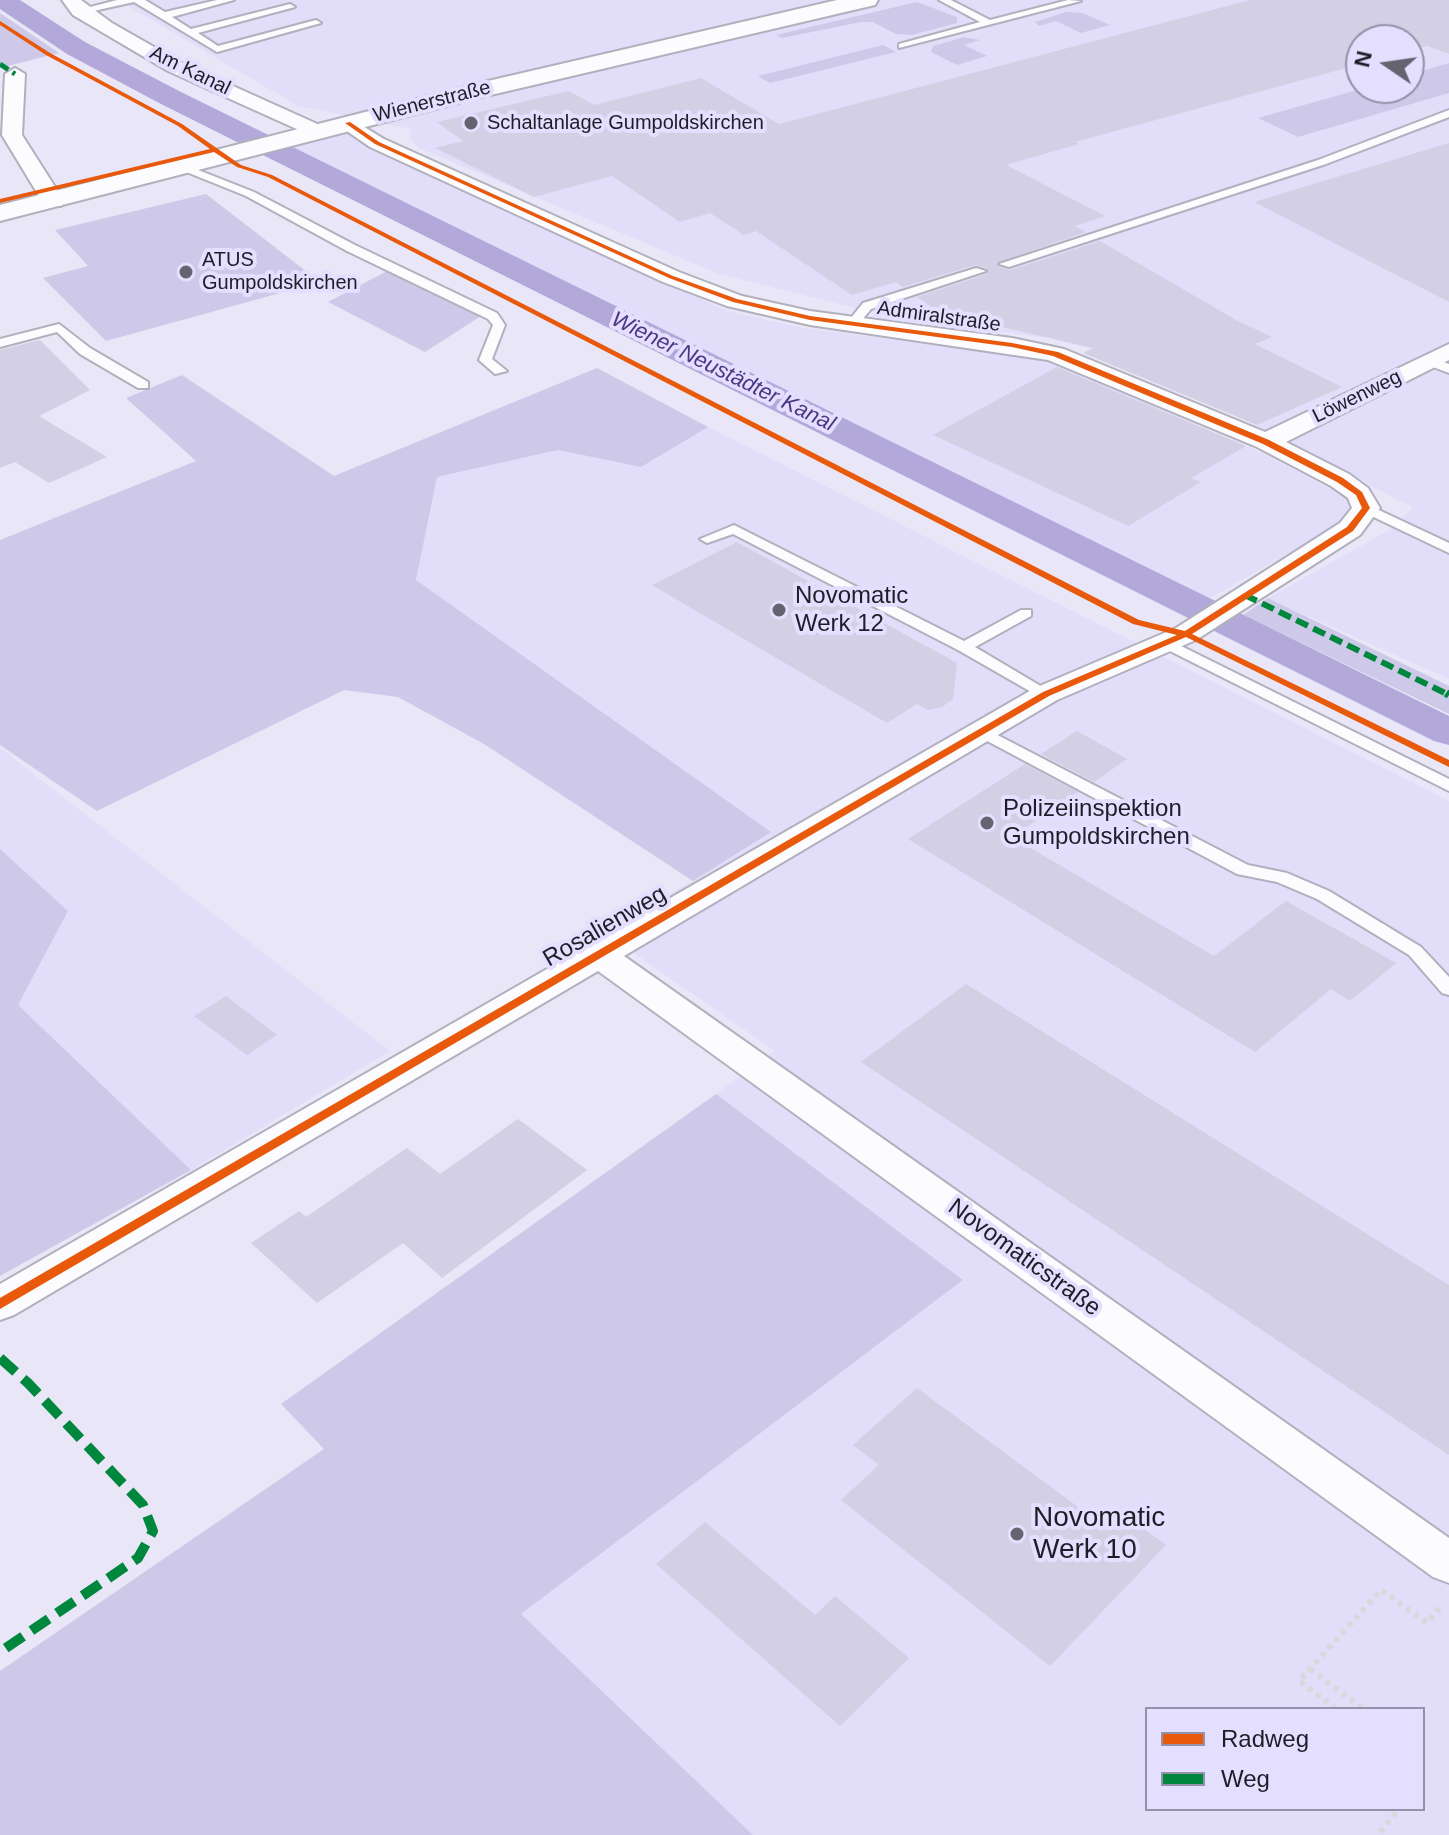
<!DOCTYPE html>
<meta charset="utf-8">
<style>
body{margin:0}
#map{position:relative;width:1449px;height:1835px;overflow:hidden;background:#e9e6f7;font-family:Helvetica,sans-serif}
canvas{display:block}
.legend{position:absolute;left:1145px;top:1707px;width:280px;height:104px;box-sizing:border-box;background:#e4dffe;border:2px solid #9591a8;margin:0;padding:10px 14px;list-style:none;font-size:24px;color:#1f1d28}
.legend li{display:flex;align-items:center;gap:16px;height:40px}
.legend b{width:40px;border:2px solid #9591a8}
.north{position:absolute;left:1345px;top:24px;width:80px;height:80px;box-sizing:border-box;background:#e4dffe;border:2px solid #9591a8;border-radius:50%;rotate:283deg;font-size:22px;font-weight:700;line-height:32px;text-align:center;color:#1f1d28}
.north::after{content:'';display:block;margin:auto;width:28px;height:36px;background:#666370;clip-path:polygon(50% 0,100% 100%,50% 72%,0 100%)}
</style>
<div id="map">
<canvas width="1449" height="1835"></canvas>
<ul class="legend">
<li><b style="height:10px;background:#e8590c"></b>Radweg</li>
<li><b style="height:10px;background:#00873e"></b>Weg</li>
</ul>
<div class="north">N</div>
</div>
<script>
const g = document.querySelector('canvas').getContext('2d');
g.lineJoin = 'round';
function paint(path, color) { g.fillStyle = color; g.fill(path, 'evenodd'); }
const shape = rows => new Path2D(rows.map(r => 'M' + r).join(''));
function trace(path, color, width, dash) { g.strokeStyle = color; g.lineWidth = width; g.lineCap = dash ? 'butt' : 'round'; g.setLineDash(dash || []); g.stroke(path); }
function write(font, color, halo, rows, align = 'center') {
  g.font = font + ' Helvetica,sans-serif'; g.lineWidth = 8; g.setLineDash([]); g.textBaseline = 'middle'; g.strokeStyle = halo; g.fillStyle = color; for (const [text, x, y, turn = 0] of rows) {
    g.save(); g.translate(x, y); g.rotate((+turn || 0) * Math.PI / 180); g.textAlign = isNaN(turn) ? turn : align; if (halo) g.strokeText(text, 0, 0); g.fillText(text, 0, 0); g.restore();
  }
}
paint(shape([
 [118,0,1449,0,1449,679,1268,598,1386,532,1413,508,1125,357,1048,338,895,318,719,274,419,148,410,139,411,129,298,106],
 [1361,40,1409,40,1409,88,1361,88],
 [345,132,727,311,803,328,1050,360,1266,455,1366,508,1209,599,277,151],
 [708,427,1449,801,1449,1835,753,1835,521,1614,963,1280,716,1094,775,1051,603,932,693,881,770,831,416,581,437,477,558,450,641,467],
 [1147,1709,1423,1709,1423,1809,1147,1809],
 [0,748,390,1051,191,1170,17,1005,68,911,0,849]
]), '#e2defa');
paint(shape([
 [917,2,957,17,957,23,912,35,896,34,873,22,861,22,782,38,776,35],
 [1066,12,1083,13,1110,25,1081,33,1056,21,1039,26,1035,22],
 [0,13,59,53,0,68],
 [964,37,980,40,964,45,987,56,957,65,931,52,933,46],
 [883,45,896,52,770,83,758,76],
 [1449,63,1449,93,1298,137,1258,118,1364,88,1409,88,1409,75],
 [206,194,320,282,106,341,43,278,88,266,55,230],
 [389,270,481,316,425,352,328,302],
 [597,368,708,427,641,467,558,450,437,477,416,580,771,832,693,881,484,744,398,697,344,690,97,811,0,745,0,540,196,461,126,398,182,375,334,476],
 [1268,598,1449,686,1449,714,1243,615],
 [0,849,68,911,18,1005,191,1170,0,1276],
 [716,1094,963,1280,521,1614,753,1835,0,1835,0,1671,324,1449,281,1404]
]), '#cec8e9');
paint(shape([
 [0,0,20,0,85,42,181,92,1449,716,1449,745,1434,741,161,104,67,54,0,9,0,0]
]), '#b2a9da');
paint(shape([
 [1250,0,1449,0,1449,54,1427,46,1409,51,1409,40,1361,40,1361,64,1075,142,1079,144,1006,165,1105,216,1075,226,1086,232,996,263,998,267,1010,270,1100,241,1236,320,1272,337,1255,344,1342,387,1257,425,1083,353,1093,348,1002,327,968,313,948,319,917,297,987,274,987,268,975,265,903,287,896,282,852,295,756,231,744,235,710,213,680,222,612,176,534,197,435,148,463,141,437,122,569,91,594,105,701,78,779,124],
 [1449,143,1449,302,1254,202],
 [40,340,90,390,39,416,107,457,49,483,15,462,0,468,0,350],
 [1057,367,1246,446,1191,478,1201,482,1128,526,933,435],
 [737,542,957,663,953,699,942,707,928,710,917,704,887,723,652,585],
 [1077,731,1127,759,1094,782,1041,754],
 [1025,764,1078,792,1012,837,1214,956,1286,901,1396,963,1350,1001,1331,989,1255,1052,908,839],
 [966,984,1449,1285,1449,1455,861,1062],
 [226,996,277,1035,247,1055,194,1016],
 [518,1119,587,1170,442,1278,403,1243,317,1303,251,1243,299,1211,306,1217,407,1148,440,1174],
 [917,1388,1101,1524,1116,1508,1166,1545,1050,1666,841,1500,879,1465,853,1445],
 [705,1522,815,1615,835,1596,909,1658,840,1726,656,1564]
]), '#d3cfe4');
const service = shape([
 [117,0,145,0,165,12,217,0,234,0,172,17,191,29,290,4,295,7,198,33,218,46,316,20,321,23,217,52,134,2,80,14,75,11,117,0],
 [939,0,951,0,990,20,1068,0,1081,1,899,48,899,44,980,22,939,0],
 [1449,110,1449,117,1326,164,1009,267,999,264,1318,160,1449,110],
 [183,164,254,192,355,245,497,313,505,325,492,359,507,371,495,374,479,360,493,325,488,319,347,251,246,196,179,169,179,165,183,164],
 [976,268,986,271,871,309,856,327,846,324,863,303,976,268],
 [59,324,90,348,148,382,148,388,138,388,80,354,57,332,0,347,0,339,59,324],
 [1430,357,1449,364,1449,373,1425,364,1424,361,1430,357],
 [1366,504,1449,543,1449,553,1361,511,1359,508,1366,504],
 [734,525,964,641,1021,610,1031,610,1031,616,975,647,1054,694,1046,699,1040,697,958,650,733,534,707,543,700,539,734,525],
 [1165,638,1449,779,1449,791,1160,646,1157,643,1160,640,1165,638],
 [982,727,1248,865,1287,873,1329,891,1421,947,1449,977,1449,995,1442,993,1409,955,1317,899,1277,882,1237,874,976,735,974,732,976,729,982,727]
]);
const minor = shape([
 [62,0,81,0,112,23,182,63,324,127,327,131,317,137,310,135,168,71,73,15,62,0],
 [15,68,25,74,22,135,64,201,61,206,45,206,2,135,5,74,15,68],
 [348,117,384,139,679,272,742,296,810,311,1012,338,1064,349,1265,432,1449,344,1449,360,1286,442,1349,474,1368,488,1380,508,1360,535,1196,640,1057,700,624,956,1449,1538,1449,1583,1433,1577,598,971,14,1315,0,1320,0,1284,1035,688,1176,628,1340,523,1352,508,1348,498,1331,486,1257,447,1048,360,810,325,727,306,663,282,370,147,341,127,338,123,348,117]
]);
const tertiary = shape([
 [837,0,878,0,875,5,478,98,0,221,0,205,475,84,837,0]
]);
trace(service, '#b1b0bd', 4);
trace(minor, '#b1b0bd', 4);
trace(tertiary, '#b1b0bd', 4);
trace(shape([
 [1310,1669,1363,1709],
 [1336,1709,1299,1681,1381,1590,1427,1623,1442,1605],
 [1423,1775,1423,1779],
 [1380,1832,1399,1809]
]), '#d9d8dd', 6, [5, 5]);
paint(service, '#fcfbfe');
paint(minor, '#fcfbfe');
paint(tertiary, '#fcfbfe');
trace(shape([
 [0,64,15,74]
]), '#00873e', 5, [10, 5]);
trace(shape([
 [1245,595,1449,695]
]), '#00873e', 6, [13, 6]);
trace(shape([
 [1446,693,1449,695]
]), '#00873e', 8, [16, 8]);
trace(shape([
 [0,1358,28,1383,143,1505,153,1531,138,1558,0,1652]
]), '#00873e', 10, [21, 10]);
paint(shape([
 [0,21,50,53,182,124,241,165,272,175,1139,620,1185,631,1347,527,1362,508,1356,495,1337,482,1263,444,1053,356,1012,347,810,320,733,302,669,278,375,144,345,123,350,122,379,142,673,276,737,299,810,316,1012,343,1058,352,1269,440,1343,478,1362,492,1370,508,1353,531,1192,634,1449,760,1449,767,1186,637,1049,696,0,1309,0,1298,1043,692,1177,635,1133,624,268,177,237,167,214,152,0,203,0,199,210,149,178,126,46,55,0,25,0,21]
]), '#e8590c');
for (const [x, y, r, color] of [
 [471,123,8,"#666370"],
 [186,272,8,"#666370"],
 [779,610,8,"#666370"],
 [987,823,8,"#666370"],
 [1017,1534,8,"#666370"]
]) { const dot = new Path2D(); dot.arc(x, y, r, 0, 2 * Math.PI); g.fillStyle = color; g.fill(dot); trace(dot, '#e4dffe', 3); }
write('20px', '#1f1d28', '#e4dffe', [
 ["Am Kanal",190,71,26],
 ["Wienerstraße",432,102,-14],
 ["Admiralstraße",939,317,8],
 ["Löwenweg",1357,397,-26]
]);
write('20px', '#1f1d28', '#e4dffe', [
 ["Schaltanlage Gumpoldskirchen",487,123],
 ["ATUS",202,260],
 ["Gumpoldskirchen",202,283]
], 'left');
write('italic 22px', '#4b3782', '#e4dffe', [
 ["Wiener Neustädter Kanal",723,372,26]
]);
write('24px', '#1f1d28', '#e4dffe', [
 ["Novomatic",795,596],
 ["Werk 12",795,624],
 ["Polizeiinspektion",1003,809],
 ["Gumpoldskirchen",1003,837]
], 'left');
write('24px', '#1f1d28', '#e4dffe', [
 ["Rosalienweg",605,927,-30],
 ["Novomaticstraße",1024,1258,36]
]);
write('28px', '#1f1d28', '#e4dffe', [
 ["Novomatic",1033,1518],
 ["Werk 10",1033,1550]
], 'left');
</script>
